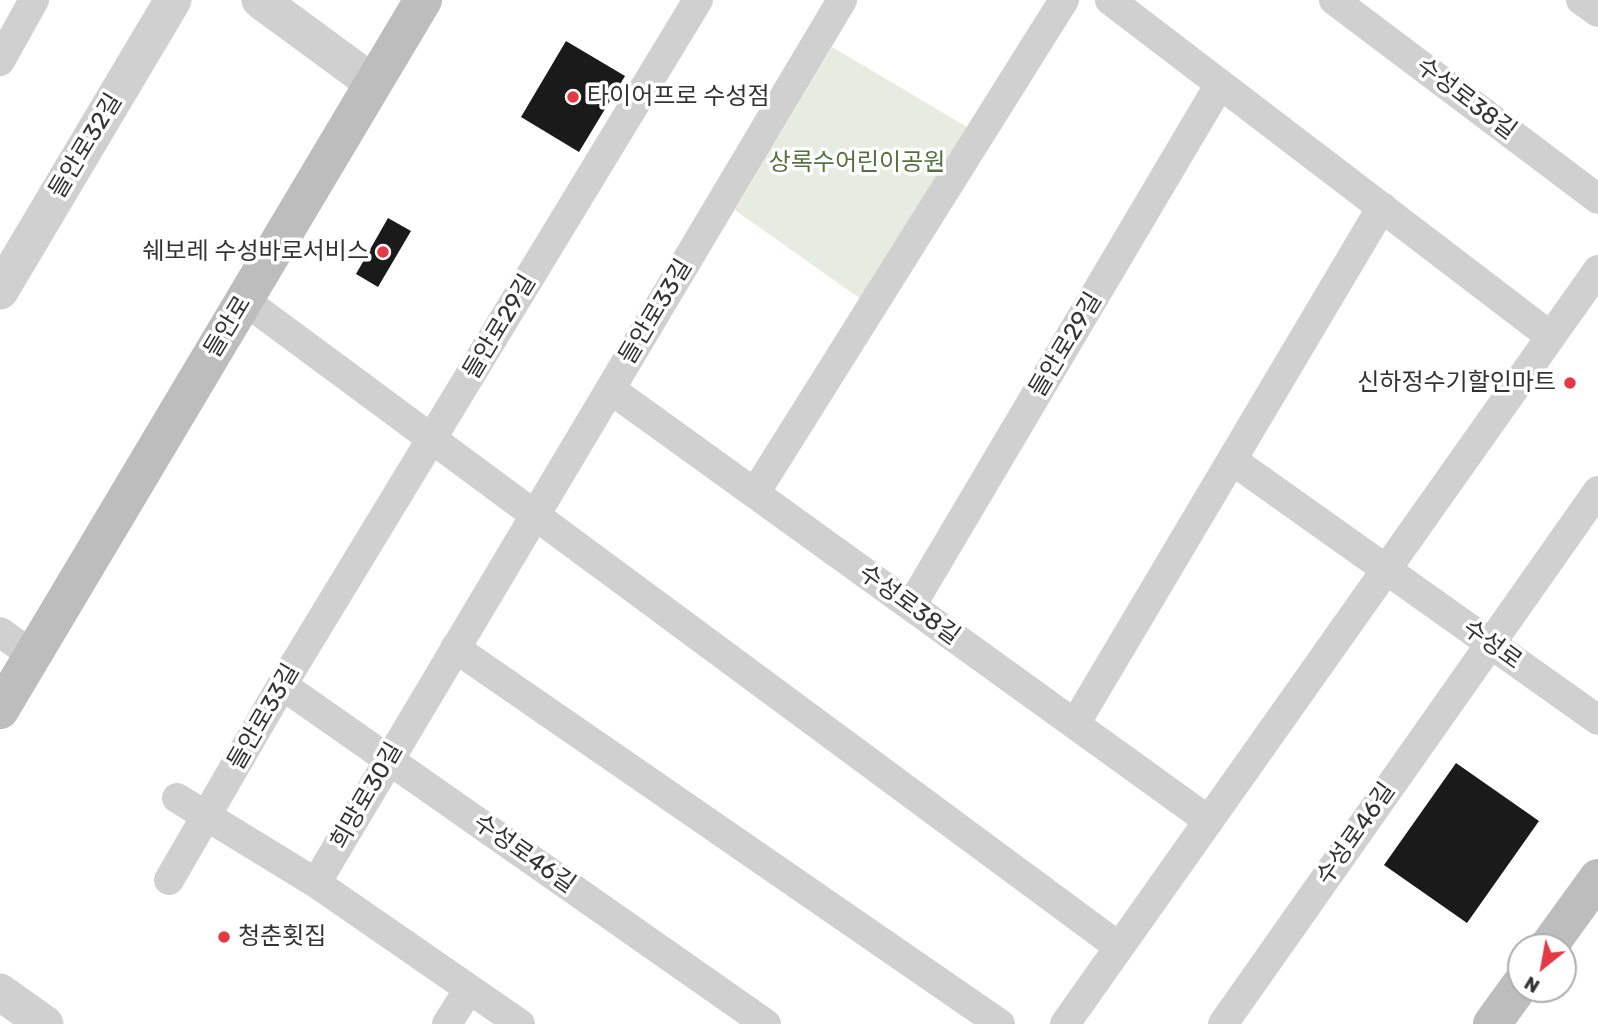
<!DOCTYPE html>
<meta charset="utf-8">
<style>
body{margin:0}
#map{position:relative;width:1598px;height:1024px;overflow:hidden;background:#fff;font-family:Rubik,sans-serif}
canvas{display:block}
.north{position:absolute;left:1507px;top:933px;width:70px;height:70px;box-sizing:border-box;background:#fff;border:2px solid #adadad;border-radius:50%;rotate:211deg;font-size:19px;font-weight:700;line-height:28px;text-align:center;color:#333}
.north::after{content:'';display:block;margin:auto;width:24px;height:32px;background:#e63946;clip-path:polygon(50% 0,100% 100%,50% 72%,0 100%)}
</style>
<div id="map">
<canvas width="1598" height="1024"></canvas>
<div class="north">N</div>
</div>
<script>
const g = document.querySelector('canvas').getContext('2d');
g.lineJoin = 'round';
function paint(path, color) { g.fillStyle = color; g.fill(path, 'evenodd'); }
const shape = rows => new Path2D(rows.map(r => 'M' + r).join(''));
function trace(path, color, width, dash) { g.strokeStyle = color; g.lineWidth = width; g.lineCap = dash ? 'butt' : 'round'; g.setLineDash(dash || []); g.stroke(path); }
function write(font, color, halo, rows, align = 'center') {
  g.font = font + ' Rubik,"Noto Sans KR",sans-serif'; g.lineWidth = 7; g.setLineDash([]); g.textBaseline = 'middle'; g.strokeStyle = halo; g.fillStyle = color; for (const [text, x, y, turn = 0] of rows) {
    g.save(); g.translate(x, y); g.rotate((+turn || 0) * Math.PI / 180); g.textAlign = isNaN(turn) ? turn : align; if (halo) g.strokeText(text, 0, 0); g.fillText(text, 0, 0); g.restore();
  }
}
paint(shape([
 [832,47,972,130,865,302,735,210]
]), '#e6ecdf');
paint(shape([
 [566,41,625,76,579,152,521,117],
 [388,218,411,231,378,287,356,274],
 [1456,763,1539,821,1467,923,1384,865]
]), '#1a1a1a');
trace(shape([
 [1110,0,1550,336],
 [1334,0,1598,199],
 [1581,0,1598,12],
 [0,61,34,0],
 [244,300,1119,947],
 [610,389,1209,821],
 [1232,460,1598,720],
 [755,493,1064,0],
 [911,606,1220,84],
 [0,632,32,655],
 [455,648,1000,1024],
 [282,685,766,1024],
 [1075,724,1382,207],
 [177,798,316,883],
 [169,880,282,685,698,0],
 [447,1024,469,989],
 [520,1024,316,883,842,0],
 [1065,1024,1598,270],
 [1223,1024,1598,491]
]), '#d0d0d0', 30);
trace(shape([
 [260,0,373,83],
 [0,291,173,0],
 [0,992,45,1024]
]), '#d0d0d0', 37);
trace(shape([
 [0,710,423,0],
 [1548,947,1598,878],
 [1492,1024,1521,984]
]), '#bdbdbd', 38);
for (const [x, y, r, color] of [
 [573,97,7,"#e63946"],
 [383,252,7,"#e63946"],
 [1570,383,7,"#e63946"],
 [224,937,7,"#e63946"]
]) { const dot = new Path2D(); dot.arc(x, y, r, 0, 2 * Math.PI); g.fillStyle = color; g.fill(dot); trace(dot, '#fff', 2.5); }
write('24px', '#333', '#fff', [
 ["타이어프로 수성점",587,97],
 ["쉐보레 수성바로서비스",369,252,"right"],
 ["신하정수기할인마트",1556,383,"right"],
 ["청춘횟집",238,937]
], 'left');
write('24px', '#333', '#fff', [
 ["수성로38길",1466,99,37],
 ["들안로32길",86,146,-59],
 ["들안로33길",656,312,-59],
 ["들안로",228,327,-59],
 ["들안로29길",500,327,-59],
 ["들안로29길",1066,345,-59],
 ["수성로38길",909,605,36],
 ["수성로",1492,645,36],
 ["들안로33길",264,717,-60],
 ["희망로30길",367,796,-60],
 ["수성로46길",1356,834,-55],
 ["수성로46길",524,854,35]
]);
write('24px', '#56703f', '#fff', [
 ["상록수어린이공원",857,163]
]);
</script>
